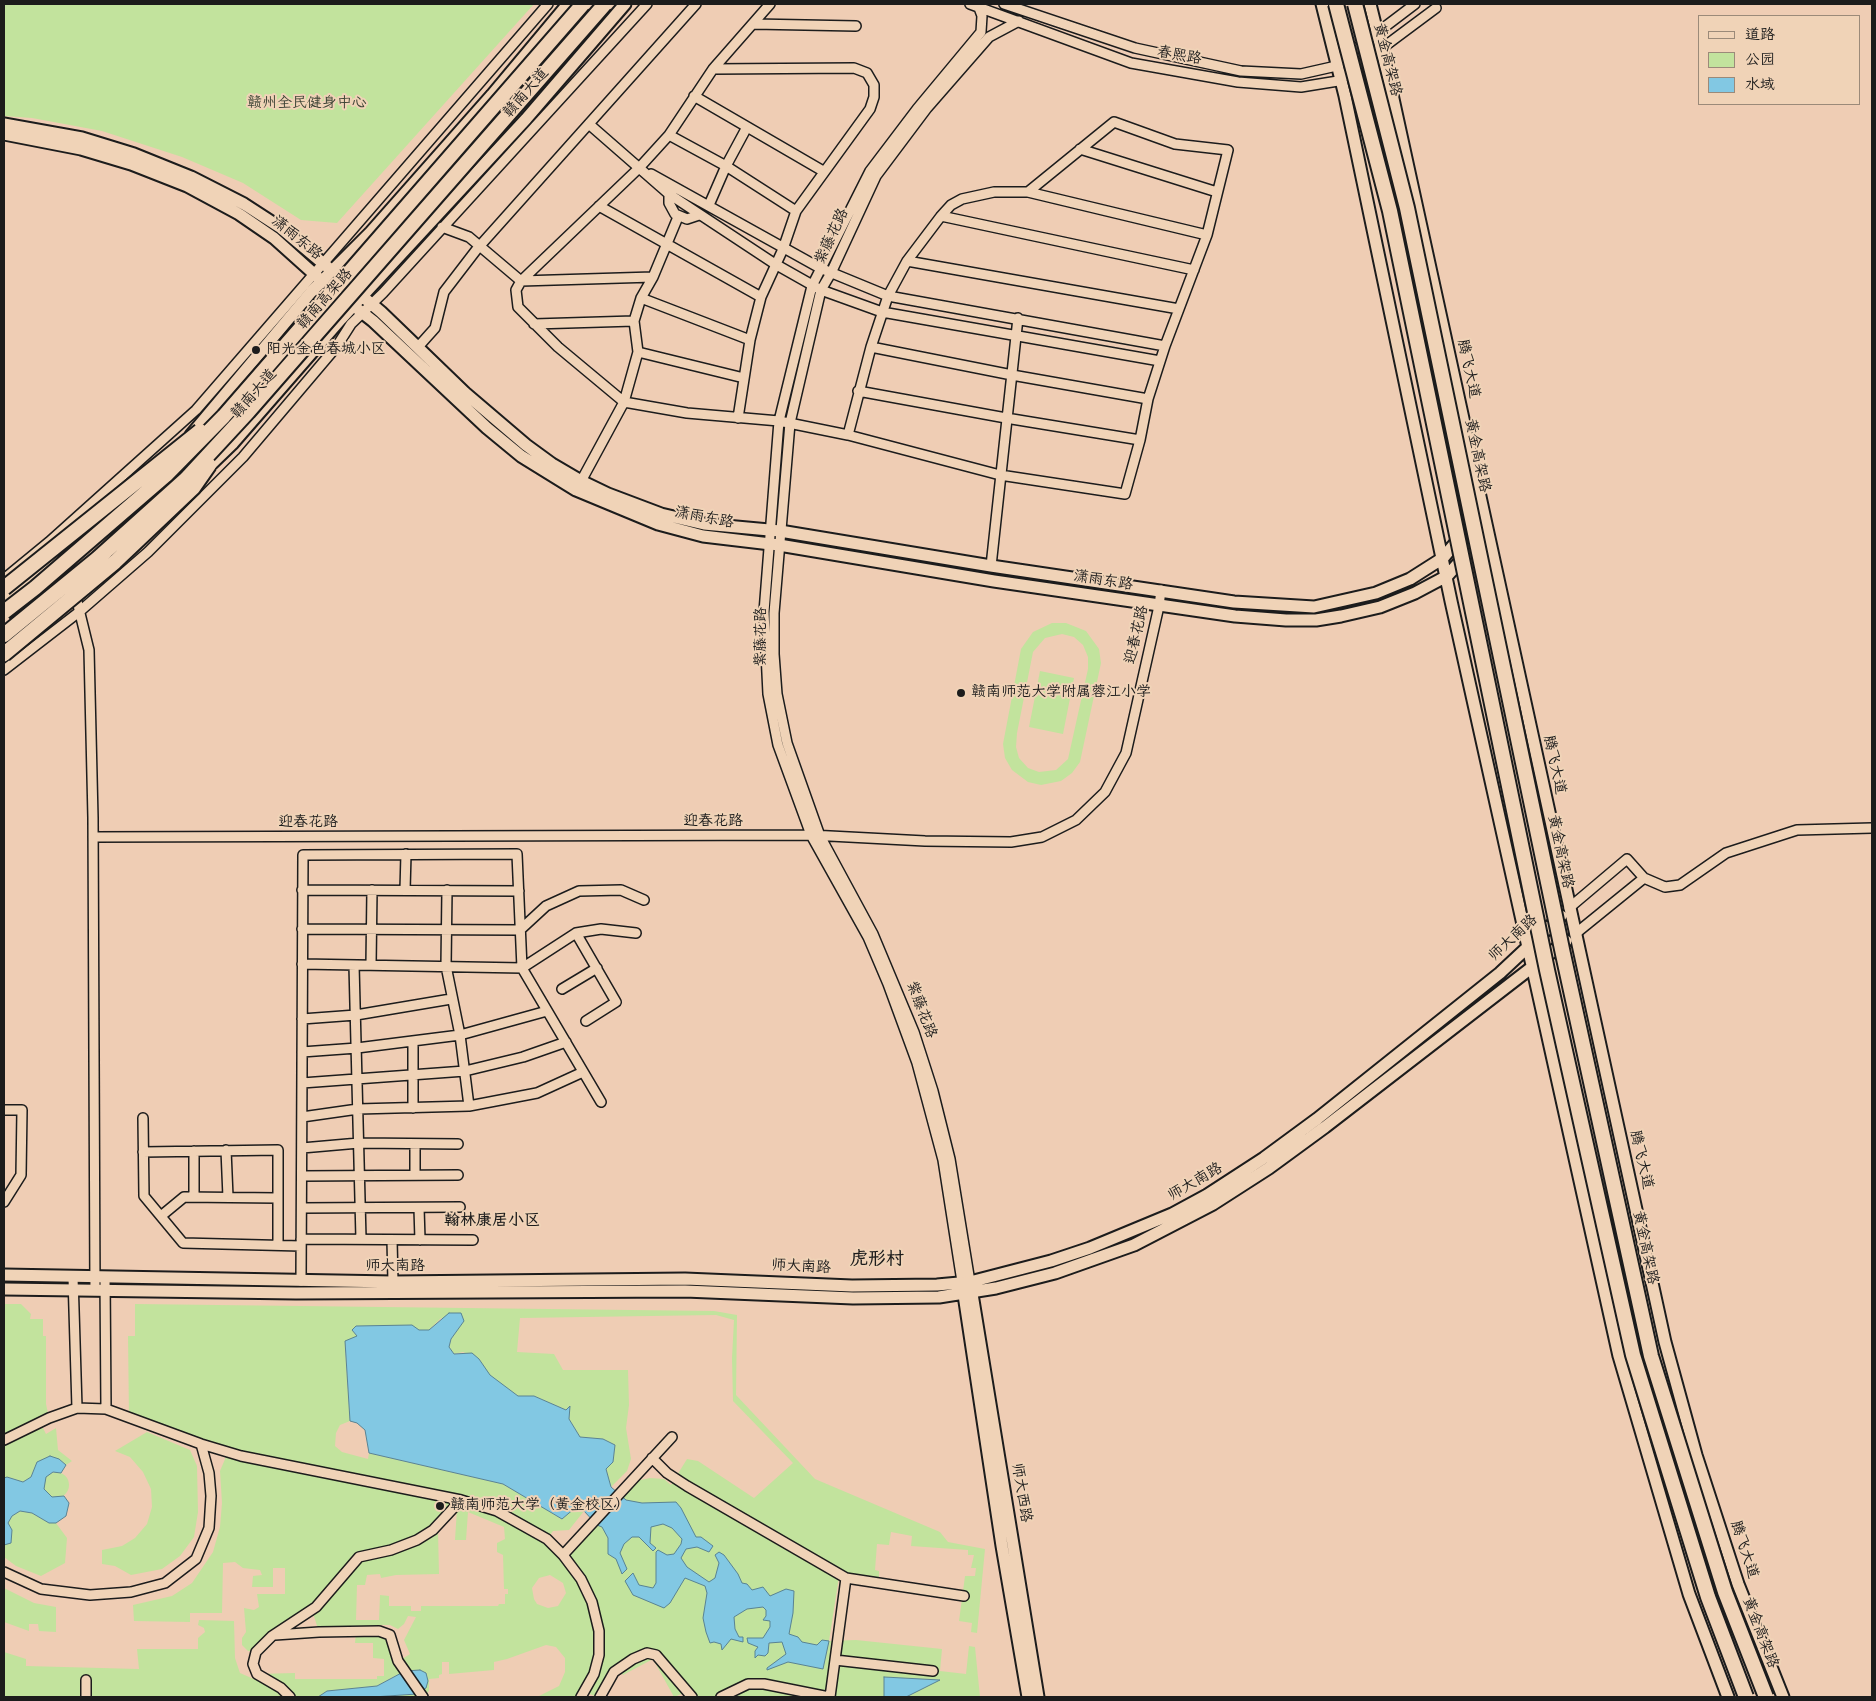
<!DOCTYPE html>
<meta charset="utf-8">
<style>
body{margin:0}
#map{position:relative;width:1876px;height:1701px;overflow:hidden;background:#efcdb4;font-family:Kalam,"LXGW WenKai TC",sans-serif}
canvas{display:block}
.frame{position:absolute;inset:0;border:5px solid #1c1c1c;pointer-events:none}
.legend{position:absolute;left:1698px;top:15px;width:162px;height:90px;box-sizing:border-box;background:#f0d3b7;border:1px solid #9b8a79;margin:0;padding:6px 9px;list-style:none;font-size:15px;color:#1c1c1c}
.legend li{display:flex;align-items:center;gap:10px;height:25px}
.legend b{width:25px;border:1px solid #9b8a79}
</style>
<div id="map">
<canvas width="1876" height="1701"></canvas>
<div class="frame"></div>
<ul class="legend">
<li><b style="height:6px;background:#f0d3b7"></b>道路</li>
<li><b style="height:14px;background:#c2e39d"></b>公园</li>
<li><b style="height:14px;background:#82c8e3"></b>水域</li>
</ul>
</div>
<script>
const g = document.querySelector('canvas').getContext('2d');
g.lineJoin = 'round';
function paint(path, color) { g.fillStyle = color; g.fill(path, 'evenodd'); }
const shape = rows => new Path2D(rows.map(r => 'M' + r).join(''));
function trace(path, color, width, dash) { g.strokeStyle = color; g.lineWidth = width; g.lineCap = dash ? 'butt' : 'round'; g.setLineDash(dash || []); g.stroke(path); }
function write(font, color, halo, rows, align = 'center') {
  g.font = font + ' Kalam,"LXGW WenKai TC",sans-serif'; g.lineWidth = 4; g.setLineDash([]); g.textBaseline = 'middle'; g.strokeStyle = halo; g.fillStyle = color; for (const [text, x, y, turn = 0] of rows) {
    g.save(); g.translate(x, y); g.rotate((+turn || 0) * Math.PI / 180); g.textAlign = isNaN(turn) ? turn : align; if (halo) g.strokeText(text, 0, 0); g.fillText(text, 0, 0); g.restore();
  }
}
paint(shape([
 [4,4,534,4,337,223,301,220,243,183,182,157,102,131,32,118,4,116],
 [1052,623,1066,623,1086,631,1099,649,1101,663,1080,762,1072,773,1061,781,1041,785,1028,782,1012,770,1005,758,1003,744,1021,649,1033,632],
 [1062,634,1074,637,1083,645,1088,657,1088,669,1068,759,1056,770,1039,772,1028,768,1019,758,1016,747,1017,733,1033,652,1045,638],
 [1040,671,1074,678,1063,734,1029,727],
 [4,1304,21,1304,31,1314,30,1319,43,1319,43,1336,46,1336,46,1404,49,1418,40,1422,46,1434,56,1428,58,1450,72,1461,66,1465,59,1459,37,1462,31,1477,23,1482,7,1477,4,1478],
 [135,1304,714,1311,737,1315,736,1395,815,1479,940,1532,948,1542,985,1549,977,1633,971,1632,972,1623,959,1621,965,1576,975,1576,976,1568,971,1568,974,1555,968,1555,968,1550,911,1546,912,1536,891,1532,889,1545,877,1544,875,1570,879,1571,879,1583,839,1577,829,1641,856,1640,942,1649,940,1671,966,1674,969,1646,975,1647,980,1697,906,1697,939,1680,884,1677,884,1697,687,1697,684,1693,674,1697,653,1659,623,1675,616,1666,597,1697,585,1692,581,1697,537,1697,559,1686,565,1672,565,1658,556,1647,546,1645,507,1659,494,1662,494,1670,449,1674,449,1662,442,1662,442,1674,439,1675,439,1678,429,1679,429,1691,423,1697,373,1697,417,1694,395,1676,377,1686,327,1691,318,1697,289,1697,257,1674,295,1673,295,1679,377,1679,377,1676,384,1676,384,1659,373,1658,373,1643,355,1643,356,1632,319,1632,312,1610,256,1652,248,1651,242,1645,242,1638,246,1632,244,1608,254,1610,259,1607,257,1594,285,1594,285,1568,273,1568,273,1587,252,1587,253,1576,262,1575,260,1570,243,1568,235,1562,223,1563,222,1613,190,1613,190,1622,134,1621,133,1605,172,1596,192,1583,213,1552,220,1527,222,1503,220,1471,228,1452,129,1417,128,1336,135,1336],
 [716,1315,734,1320,732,1358,733,1401,793,1463,754,1498,698,1461,687,1459,671,1485,664,1479,650,1478,631,1482,563,1555,547,1539,553,1531,569,1530,584,1511,575,1507,562,1519,503,1484,369,1453,368,1459,342,1452,335,1446,336,1433,340,1425,350,1421,345,1346,357,1336,352,1330,429,1330,441,1318,463,1322,451,1339,449,1347,454,1354,463,1352,479,1359,489,1375,518,1396,534,1396,566,1410,570,1406,569,1419,580,1437,603,1439,615,1445,613,1462,606,1469,611,1487,627,1471,631,1459,626,1428,629,1405,628,1370,563,1370,554,1354,517,1352,520,1318],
 [457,1509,455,1540,466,1540,468,1512,504,1527,505,1539,497,1543,497,1552,503,1555,504,1589,508,1589,508,1594,505,1594,505,1604,499,1604,498,1606,421,1606,421,1611,411,1611,411,1606,389,1606,389,1596,380,1595,379,1620,356,1620,357,1585,365,1585,367,1575,380,1574,381,1578,396,1575,439,1574,438,1531],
 [550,1575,563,1583,566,1593,558,1606,548,1608,537,1604,534,1599,532,1588,539,1578],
 [408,1616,416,1617,404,1640,410,1654,399,1661,390,1635,379,1631,380,1625,390,1625,398,1629,404,1624],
 [147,1432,190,1450,197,1466,198,1512,194,1537,180,1556,162,1569,131,1575,115,1566,102,1564,102,1550,122,1546,135,1538,147,1524,152,1507,151,1489,143,1472,130,1457,115,1451],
 '43 1485a13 13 0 1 1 26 0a13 13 0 1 1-26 0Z',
 [20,1511,32,1513,49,1523,56,1523,67,1538,65,1563,41,1576,16,1566,4,1557,4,1545,12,1530,8,1523,12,1516],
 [4,1588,34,1603,56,1607,56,1632,39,1631,38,1624,29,1624,29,1631,4,1622],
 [199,1620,234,1621,235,1658,240,1673,279,1690,285,1697,4,1697,4,1652,26,1659,26,1666,139,1669,137,1649,198,1649,198,1638,205,1632,204,1628,198,1625]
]), '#c2e39d');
const water = shape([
 [449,1313,461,1313,464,1321,451,1339,449,1347,454,1354,472,1353,479,1359,490,1375,518,1396,534,1396,566,1410,570,1406,569,1419,580,1437,603,1439,615,1445,613,1462,606,1469,611,1487,626,1500,642,1503,676,1502,681,1508,696,1537,701,1537,713,1546,709,1552,697,1547,686,1549,681,1558,687,1567,709,1582,715,1578,719,1563,715,1555,719,1552,724,1555,738,1574,742,1583,747,1584,752,1590,763,1587,770,1596,786,1589,794,1591,793,1613,789,1634,798,1637,802,1642,817,1645,822,1640,829,1641,823,1669,788,1662,767,1670,767,1668,786,1654,782,1642,769,1643,768,1653,765,1656,758,1655,755,1658,755,1651,758,1647,748,1643,747,1638,763,1638,770,1627,770,1621,763,1620,766,1616,766,1610,763,1607,747,1609,734,1617,735,1629,739,1637,743,1637,743,1642,731,1639,722,1650,721,1644,714,1642,710,1643,706,1632,703,1618,707,1593,705,1586,685,1578,670,1603,664,1608,633,1595,625,1581,633,1573,639,1585,653,1588,656,1583,656,1552,658,1550,667,1555,674,1554,681,1544,682,1539,672,1528,663,1524,651,1527,650,1543,656,1548,653,1551,639,1537,632,1537,624,1544,620,1553,627,1569,622,1574,616,1559,608,1554,608,1538,602,1527,597,1525,584,1511,575,1508,562,1519,503,1484,369,1453,365,1430,357,1423,350,1421,345,1341,357,1336,352,1330,356,1326,412,1325,419,1330,429,1330,449,1313],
 [50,1456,59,1459,66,1465,61,1473,53,1472,46,1477,44,1489,52,1497,64,1496,69,1503,66,1516,56,1523,49,1523,32,1513,20,1511,12,1516,8,1523,12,1530,11,1543,4,1545,4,1478,7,1477,23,1482,31,1477,37,1462,50,1456],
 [420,1670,426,1673,428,1681,426,1688,417,1694,373,1697,318,1697,327,1691,377,1686,405,1671,420,1670],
 [884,1677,940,1680,906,1697,884,1697,884,1677]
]);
paint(water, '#82c8e3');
trace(water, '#598393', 1);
const minor = shape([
 [770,4,713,69,669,135,639,168,521,281,516,290,518,307,558,347,624,402,687,413,779,421,848,435,1000,475,1125,494,1140,440,1148,399,1165,346,1207,235,1228,150,1175,144,1114,122,1028,192],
 [970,4,1131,63,1238,82,1301,87,1338,81,1436,8],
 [1004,4,1135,48,1241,71,1301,74,1332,67,1415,4],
 [754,24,856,26],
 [713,69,854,68,867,73,874,85,874,97,870,109,796,211,783,249,761,297,750,340,738,418],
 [694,96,823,171],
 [590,125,669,194,775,264,821,290,882,312,1160,361],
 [669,135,726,166,796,211],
 [1080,149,1217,192],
 [651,174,820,268,888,296,1165,346],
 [669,194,669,203,675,214,687,219,699,215],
 [709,205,726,166,747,127],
 [599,206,761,297],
 [941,216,1194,270],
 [442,227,469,237,521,281,653,277],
 [907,261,1179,309],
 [641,298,750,340],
 [534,324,634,321],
 [418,347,435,328,444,292,477,249,696,4],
 [871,347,1012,375,1148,399],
 [638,352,744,378],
 [858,391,1006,418,1140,440],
 [848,435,871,347,888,296,907,261,941,216,951,205,962,199,994,192,1028,192,1207,235],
 [579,485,624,402,638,352,634,321,641,298,653,277,678,217],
 [991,566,1018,318],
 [4,579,49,542,196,410,548,4],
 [75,593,89,650,93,818,95,1290],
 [4,670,79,612,148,552,243,457,337,346,351,324,383,293,647,4],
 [93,837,811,835,925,841,1011,842,1042,837,1076,820,1105,792,1126,753,1159,606,1161,590],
 [302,890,519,891],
 [405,890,406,854],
 [447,890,446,966,460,1035,469,1106],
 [1569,908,1627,859,1644,878,1665,887,1680,885,1726,853,1797,830,1872,828],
 [302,929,520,930,546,906,579,891,621,890,644,900],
 [576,933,616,1002,586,1021],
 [1575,934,1644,878],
 [302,964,522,968,576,933,601,929,636,933],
 [354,965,361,1239],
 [371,965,372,890],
 [562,989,597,968],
 [302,1019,356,1015,451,999],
 [302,1052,357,1048,460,1035,547,1011],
 [302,1083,465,1071,523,1057,566,1042],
 [413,1108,413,1041],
 [4,1110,22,1110,21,1175,4,1202],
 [302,1117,358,1109,469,1106,537,1093,583,1072],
 [143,1118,144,1196,183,1243,301,1246],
 [302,1148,359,1143,458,1144],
 [226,1150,228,1197],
 [143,1152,278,1150,278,1245],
 [415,1175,415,1144],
 [302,1176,458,1175],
 [194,1197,194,1151],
 [302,1208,460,1207],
 [419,1208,420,1240],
 [161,1216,184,1197,277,1198],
 [301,1239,473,1240],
 [392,1240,393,1282],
 [73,1277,77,1408],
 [105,1278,106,1409],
 [301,1281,303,855,517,854,522,968,601,1102],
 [963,1288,943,1160,917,1063,888,984,868,937,811,835,778,745,768,694,764,612,779,421,812,286,870,171,917,109,981,32,982,16,979,8],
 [971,1288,950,1159,933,1091,914,1032,873,934,820,836,787,743,777,694,774,654,774,613,790,423,821,290,831,273,876,176,927,108,989,37,1019,21],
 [4,1440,49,1418,77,1408,106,1409,201,1444,241,1456,461,1500,497,1511,547,1539,563,1555,581,1579,592,1602,599,1631,599,1655,594,1674,581,1697],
 [652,1458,667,1473,687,1486,846,1578,830,1697],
 [563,1555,672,1437],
 [4,1572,41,1589,90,1595,131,1592,165,1583,196,1559,209,1528,211,1496,209,1473,201,1444],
 [846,1578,964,1596],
 [275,1635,319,1632,379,1631,390,1635,398,1661,423,1697],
 [835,1660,933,1671],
 [86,1680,86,1697],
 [290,1697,281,1688,257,1674,253,1664,256,1652,272,1636,316,1607,359,1557,391,1550,417,1540,433,1530,461,1500],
 [600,1697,614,1672,633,1659,647,1653,656,1655,692,1697],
 [721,1697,748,1684,764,1684,829,1697]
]);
const major = shape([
 [1322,4,1345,96,1451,601,1619,1356,1689,1594,1728,1697],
 [1370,4,1390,85,1665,1342,1696,1455,1738,1584,1783,1697],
 [4,124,82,138,134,154,191,177,244,204,281,228,381,312,465,393,526,445,552,464,581,481,608,494,661,514,704,524,780,531,991,566,1234,602,1314,607,1376,593,1410,579,1443,558,1477,517],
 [4,134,81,149,131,164,187,186,239,214,274,238,323,282,373,321,487,428,521,456,576,490,658,524,703,536,779,545,994,581,1235,616,1286,620,1316,620,1341,616,1380,607,1415,593,1447,576,1481,538],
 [191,435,311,292,371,232,492,95,568,4],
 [204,471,233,443,341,319,526,119,625,4],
 [4,600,128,497],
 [4,1275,393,1282,685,1279,852,1286,937,1285,970,1282,1051,1261,1090,1248,1172,1214,1207,1195,1264,1158,1317,1119,1500,973,1561,916],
 [4,1289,296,1293,685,1291,853,1298,939,1297,996,1288,1055,1273,1134,1245,1213,1204,1269,1168,1325,1127,1566,941],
 [972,1294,1038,1697],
 [964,1295,1002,1546,1028,1697]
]);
trace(minor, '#1c1c1c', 12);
trace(major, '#1c1c1c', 15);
trace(minor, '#f0d3b7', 9);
trace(major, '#f0d3b7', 11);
const highwayBridge = shape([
 [1336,4,1390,211,1547,970,1633,1355,1708,1597,1746,1697],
 [1355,4,1407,208,1563,954,1651,1356,1725,1592,1766,1697],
 [4,588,200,431],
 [4,612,35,588,166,475,224,416,583,4],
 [4,635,97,559,186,479,248,412,605,4],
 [4,654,115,562,193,488,209,465]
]);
trace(highwayBridge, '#1c1c1c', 18, []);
trace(highwayBridge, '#f0d3b7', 14);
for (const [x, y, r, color] of [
 [256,350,5,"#1c1c1c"],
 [961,693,5,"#1c1c1c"],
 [440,1506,5,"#1c1c1c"]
]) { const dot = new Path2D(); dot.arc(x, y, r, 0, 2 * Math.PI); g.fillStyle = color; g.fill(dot); trace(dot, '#f0d3b7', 2); }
write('15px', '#1c1c1c', '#f0d3b7', [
 ["春熙路",1179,57,10],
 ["黄金高架路",1386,60,76],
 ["赣南大道",527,94,-49],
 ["紫藤花路",833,237,-65],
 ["潇雨东路",296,239,39],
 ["赣南高架路",326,300,-49],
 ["腾飞大道",1467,369,78],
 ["赣南大道",255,395,-49],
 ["黄金高架路",1476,456,78],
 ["潇雨东路",704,519,11],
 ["潇雨东路",1103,582,9],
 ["迎春花路",1138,635,-77],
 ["紫藤花路",762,637,-90],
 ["腾飞大道",1553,765,78],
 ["迎春花路",713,822],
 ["迎春花路",308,823],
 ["黄金高架路",1559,852,78],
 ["师大南路",1514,939,-43],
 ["紫藤花路",920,1010,69],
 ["腾飞大道",1640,1160,77],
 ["师大南路",1196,1183,-30],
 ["黄金高架路",1644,1248,78],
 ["师大南路",395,1267],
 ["师大南路",801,1268,3],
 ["师大西路",1020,1493,81],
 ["腾飞大道",1743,1550,72],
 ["黄金高架路",1759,1633,69]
]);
write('15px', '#3d4436', '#f0d3b7', [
 ["赣州全民健身中心",307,104]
]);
write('15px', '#1c1c1c', '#f0d3b7', [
 ["阳光金色春城小区",266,350],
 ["赣南师范大学附属蓉江小学",971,693],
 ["赣南师范大学（黄金校区）",450,1506]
], 'left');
write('bold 16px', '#1c1c1c', '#f0d3b7', [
 ["翰林康居小区",492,1222]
]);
write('bold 18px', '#1c1c1c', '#f0d3b7', [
 ["虎形村",877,1261]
]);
</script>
